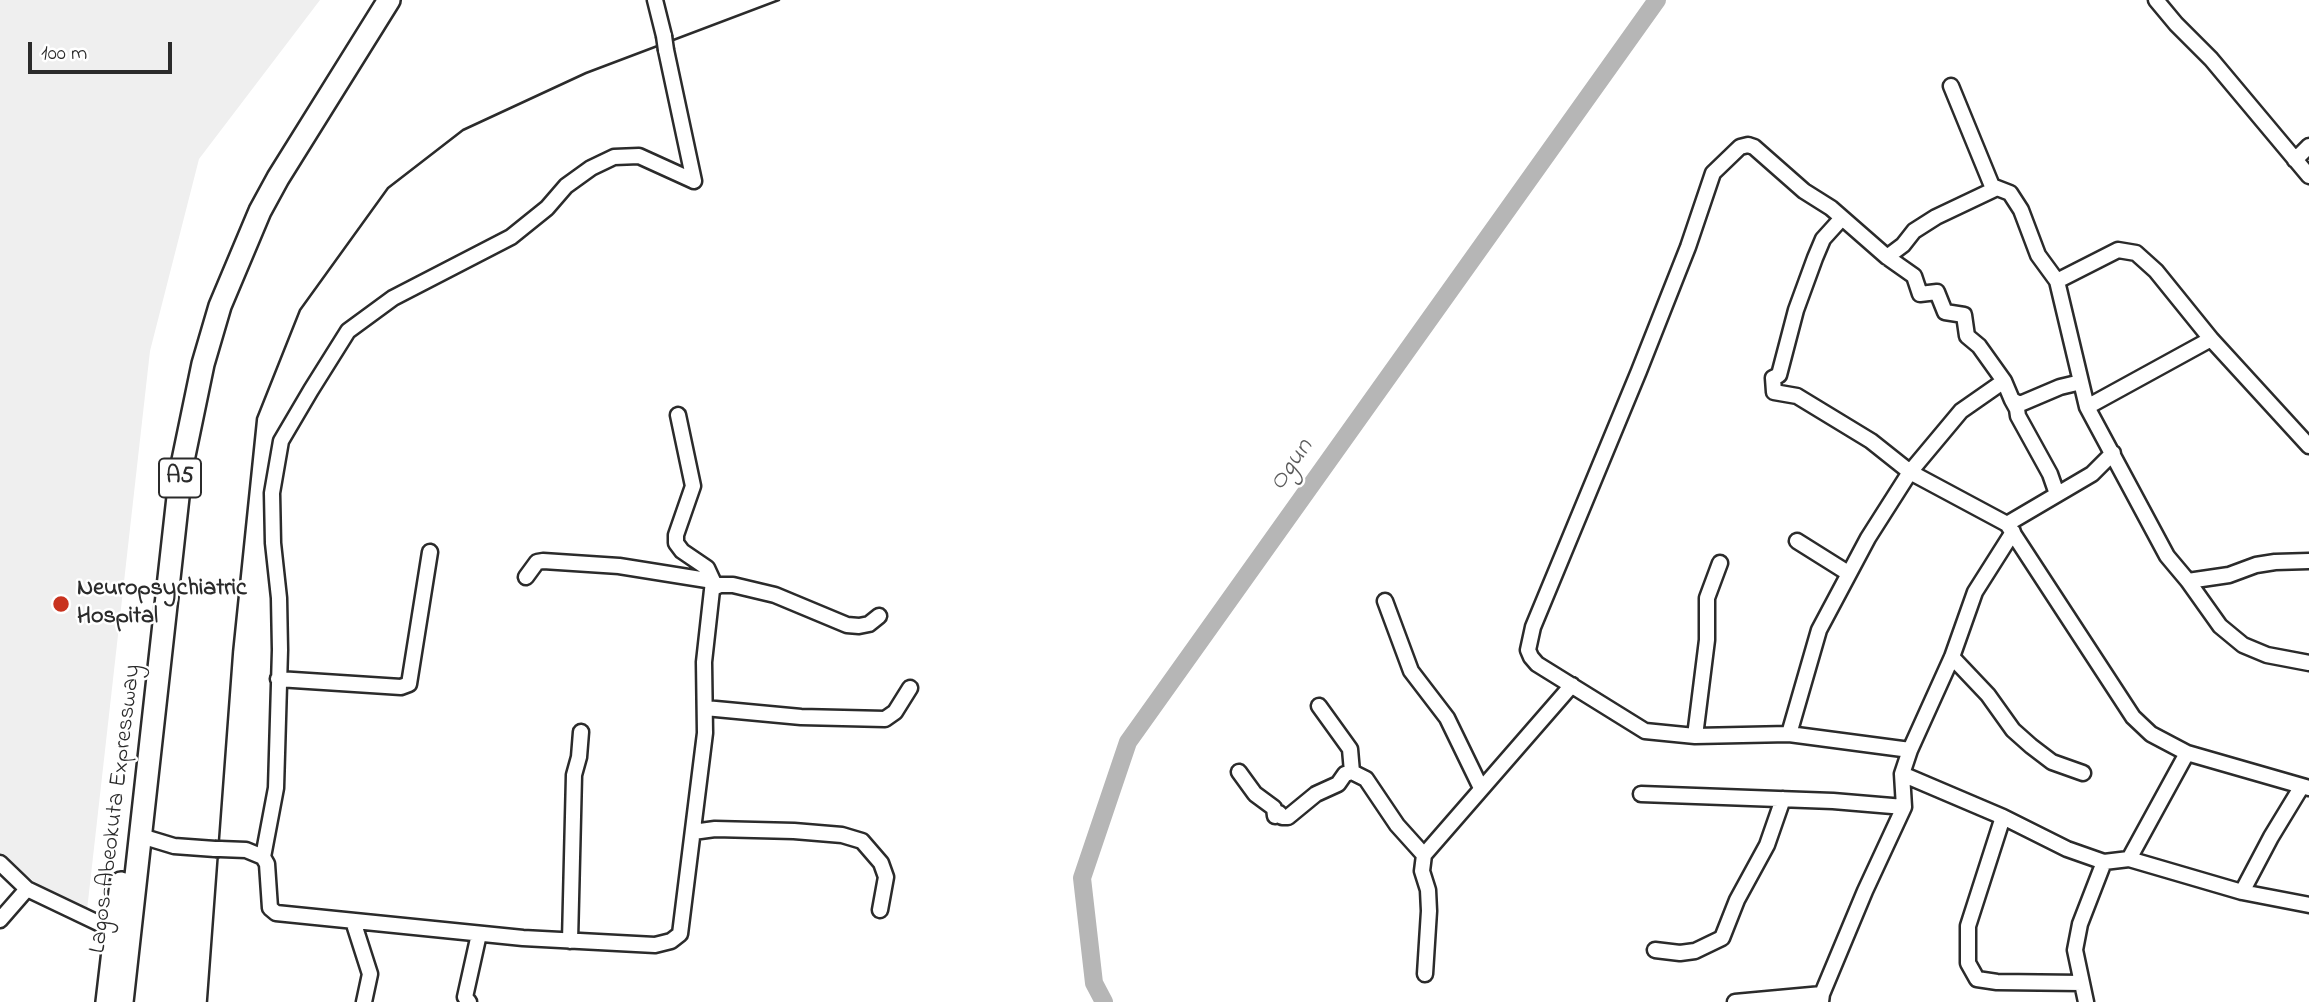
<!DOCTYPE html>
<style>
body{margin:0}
#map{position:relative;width:2309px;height:1002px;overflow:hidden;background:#fff;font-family:"Indie Flower",sans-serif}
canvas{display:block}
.scale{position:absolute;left:28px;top:42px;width:144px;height:32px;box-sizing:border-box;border:4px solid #2b2b2b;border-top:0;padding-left:9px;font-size:21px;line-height:24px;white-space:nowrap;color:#2b2b2b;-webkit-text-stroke:5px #fff;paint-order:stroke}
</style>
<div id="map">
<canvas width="2309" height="1002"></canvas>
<div class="scale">100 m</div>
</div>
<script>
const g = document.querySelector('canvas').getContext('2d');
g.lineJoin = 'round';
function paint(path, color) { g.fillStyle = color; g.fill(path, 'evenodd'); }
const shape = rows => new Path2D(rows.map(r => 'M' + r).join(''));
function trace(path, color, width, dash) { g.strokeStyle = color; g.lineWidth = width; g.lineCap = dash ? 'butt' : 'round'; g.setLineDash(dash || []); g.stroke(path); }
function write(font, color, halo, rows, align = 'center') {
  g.font = font + ' "Indie Flower",sans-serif'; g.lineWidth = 5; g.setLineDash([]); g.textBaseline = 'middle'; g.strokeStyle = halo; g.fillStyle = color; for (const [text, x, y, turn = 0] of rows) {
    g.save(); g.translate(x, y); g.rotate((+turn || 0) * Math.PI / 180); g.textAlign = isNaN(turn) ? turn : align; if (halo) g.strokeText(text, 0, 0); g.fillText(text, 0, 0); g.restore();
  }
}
paint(shape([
 [0,0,320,0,199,159,150,351,86,919,0,857]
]), '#efefef');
trace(shape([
 [1104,1002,1094,983,1082,878,1128,742,1657,0]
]), '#b6b6b6', 18);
const minor = shape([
 [655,0,664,36],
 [2156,0,2176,24,2211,59,2309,176],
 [666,50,694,181],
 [2295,160,2309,146],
 [1992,186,2010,193,2021,210,2038,255,2057,281,2087,407,2167,556,2188,581,2220,626,2243,645,2267,655,2309,663],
 [1887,257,1903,245,1914,231,1936,217,1995,189,1992,186,1951,86],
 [2057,281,2118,250,2136,253,2156,271,2211,339],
 [2004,381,1961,411,1910,472,2007,524,2133,717,2151,734,2187,753,2309,788],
 [2012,400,2017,409,2018,416,2050,474,2057,494],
 [2087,407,2211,339,2309,446],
 [2007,524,2092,474,2113,453],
 [1797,541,1848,573],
 [526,577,537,562,543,561,619,566,713,581],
 [2188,581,2229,575,2256,565,2275,562,2309,561],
 [713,588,720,585,733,585,775,595,847,625,859,626,869,624,879,616],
 [1385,601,1411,671,1447,718,1481,788],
 [1952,657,1988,695,2013,730,2031,746,2052,762,2083,773],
 [278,679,401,687,409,684,430,552],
 [1319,706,1350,749,1352,772,1366,779,1397,825,1424,855,1422,871,1428,890,1429,911,1425,974],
 [705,708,801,717,885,719,895,712,910,688],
 [1789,734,1819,630,1868,538,1910,472,1871,441,1797,396,1774,392,1773,378,1779,375,1796,310,1815,258,1823,239,1842,218],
 [1695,736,1707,640,1707,598,1720,563],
 [1910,750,1789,734,1695,736,1645,731,1537,664,1531,657,1528,650,1533,627,1639,371,1688,247,1713,173,1740,147,1748,145,1754,147,1804,191,1831,208,1887,257,1914,276,1920,294,1937,292,1945,312,1964,315,1967,336,1979,346,2004,381,2012,400,2020,404,2060,387,2081,382],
 [1239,772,1255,794,1274,808,1275,816,1279,813,1282,817,1288,817,1316,794,1338,784,1345,774,1352,772],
 [1902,774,2003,817,2067,849,2104,862,2129,859,2242,892,2309,905],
 [1641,794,1833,801,1904,807],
 [2003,817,1968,926,1968,963,1977,979,1997,982,2082,983],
 [693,832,715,829,794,831,842,835,862,841,881,863,886,877,880,910],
 [141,836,174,846,215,849],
 [220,849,246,850,263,857,267,864,270,908,276,913,523,938,655,945,671,941,680,934,705,733,704,662,713,581,707,568,682,551,676,543,676,535,693,486,678,415],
 [1424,855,1572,685],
 [263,857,276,788,280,650,279,598,273,543,272,493,281,441,311,390,348,331,393,298,511,237,547,208,566,186,591,168,614,157,639,156,694,181],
 [2129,859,2187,753],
 [0,863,27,889,115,931],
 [2242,892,2271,837,2302,786],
 [0,920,27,889],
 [353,921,370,974,364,1002],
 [570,941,574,775,579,757,581,732],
 [1655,950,1680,953,1695,951,1722,938,1737,900,1767,845,1783,799],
 [469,1002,465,997,479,934],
 [1735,1002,1822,994],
 [1821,1002,1822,994,1865,891,1904,807,1902,774,1910,750,1952,657,1975,592,2013,532],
 [2086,1002,2075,950,2080,924,2104,862]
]);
const highway = shape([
 [107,1002,121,883],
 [122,1002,181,470,203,364,220,306,260,211,278,178,389,0]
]);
trace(minor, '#2b2b2b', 19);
trace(highway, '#2b2b2b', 26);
trace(minor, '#fff', 14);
trace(highway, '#fff', 21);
trace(shape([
 [207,1002,233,651,257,418,300,310,388,188,463,130,586,73,779,0]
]), '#2b2b2b', 2.5);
const minorBridge = shape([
 [664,36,666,50],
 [215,849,220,849]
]);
trace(minorBridge, '#2b2b2b', 19, []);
trace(minorBridge, '#fff', 14);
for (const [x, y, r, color] of [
 [61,604,9,"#c8321e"]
]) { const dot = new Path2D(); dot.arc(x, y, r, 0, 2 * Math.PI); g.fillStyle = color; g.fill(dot); trace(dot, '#fff', 2.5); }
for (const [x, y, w] of [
 [180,478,42]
]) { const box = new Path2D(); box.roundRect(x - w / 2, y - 19.5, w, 39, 5); g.fillStyle = '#fff'; g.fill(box); trace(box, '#2b2b2b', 2); }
write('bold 23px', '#2b2b2b', null, [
 ["A5",180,478]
]);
write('bold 24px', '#2b2b2b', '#fff', [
 ["Neuropsychiatric",77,590],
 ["Hospital",77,618]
], 'left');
write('24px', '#2b2b2b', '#fff', [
 ["Lagos-Abeokuta Expressway",117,809,-83]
]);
write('italic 26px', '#5c5c5c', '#fff', [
 ["Ogun",1293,466,-55]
]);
</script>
